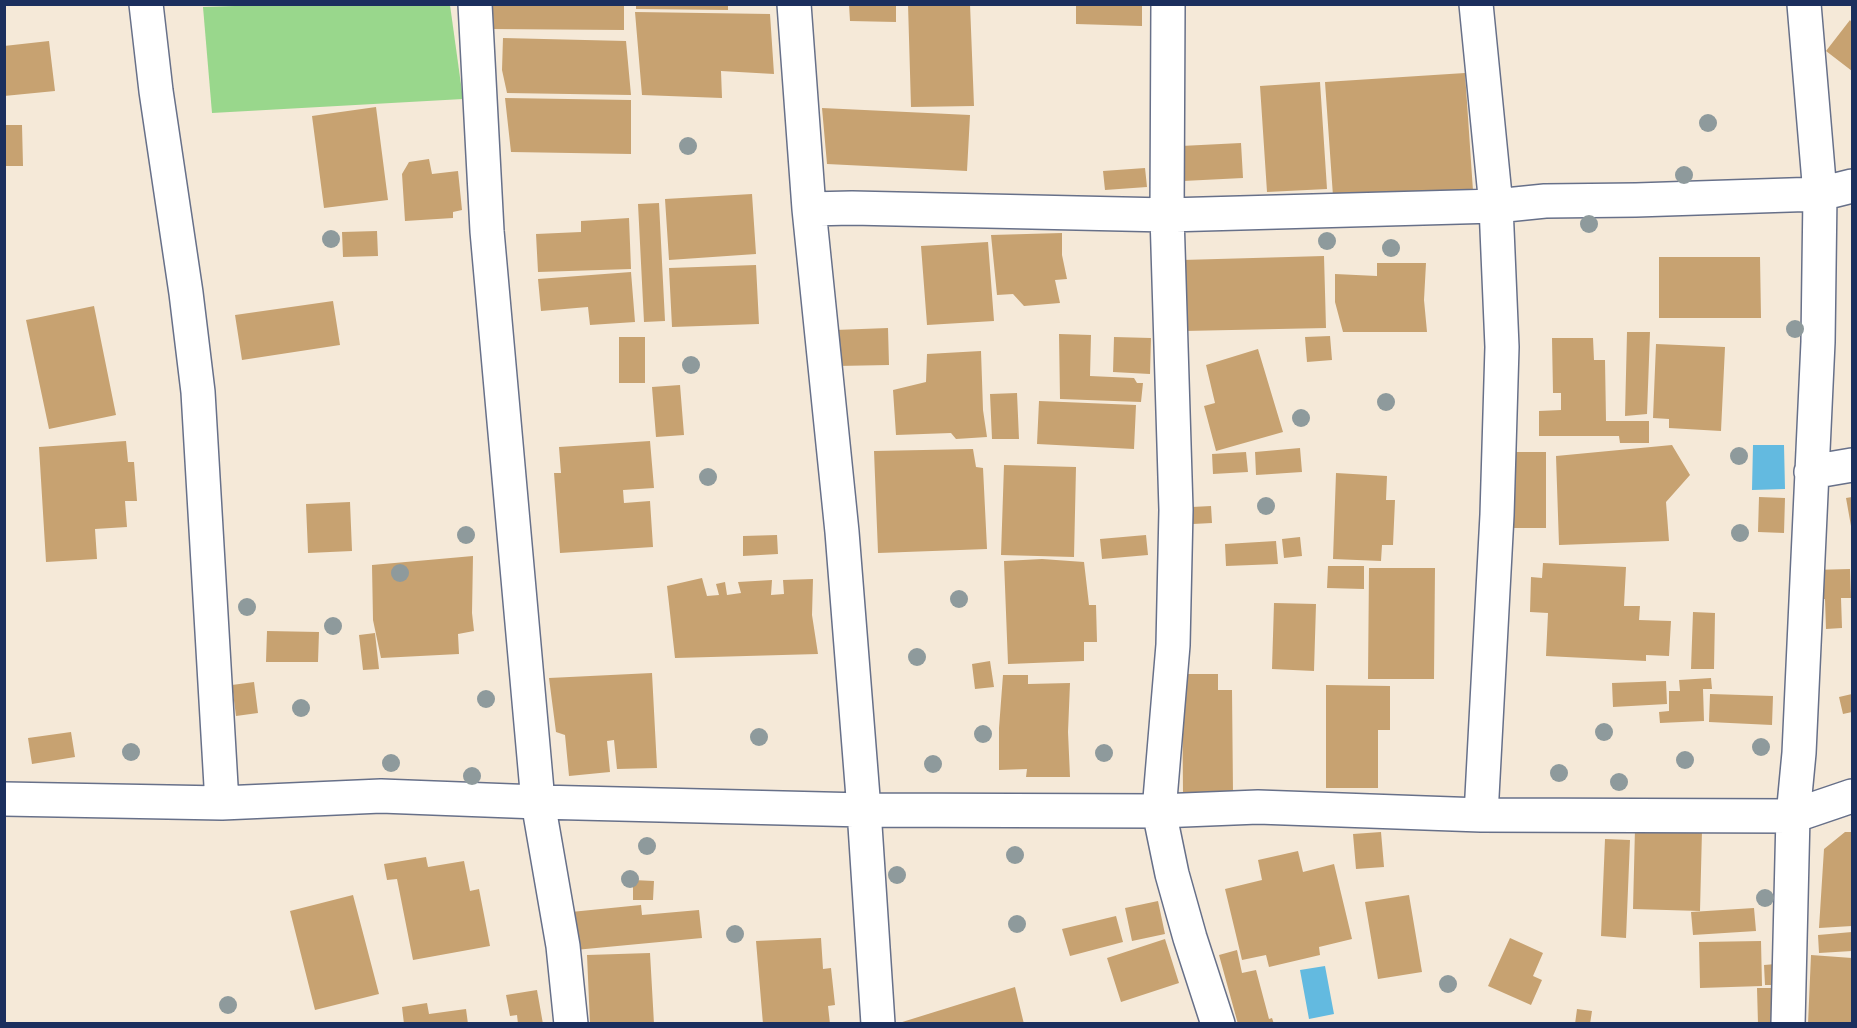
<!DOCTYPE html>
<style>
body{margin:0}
#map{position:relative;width:1857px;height:1028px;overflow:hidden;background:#f5e9d8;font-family:"Shantell Sans",sans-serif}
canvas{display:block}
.frame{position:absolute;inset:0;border:6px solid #1b2f5e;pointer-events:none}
</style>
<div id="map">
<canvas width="1857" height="1028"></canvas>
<div class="frame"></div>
</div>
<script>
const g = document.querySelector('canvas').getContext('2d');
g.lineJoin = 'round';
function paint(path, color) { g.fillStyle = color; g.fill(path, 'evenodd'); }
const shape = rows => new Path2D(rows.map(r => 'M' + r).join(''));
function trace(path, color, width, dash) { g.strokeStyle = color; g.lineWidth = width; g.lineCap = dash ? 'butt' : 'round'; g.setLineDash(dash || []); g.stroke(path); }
paint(shape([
 [266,5,450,5,463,99,212,113,203,7]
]), '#99d78c');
paint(shape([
 [1753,445,1784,445,1785,489,1752,490],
 [1325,966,1334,1014,1309,1019,1300,970]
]), '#63bae0');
paint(shape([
 [489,4,624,4,624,30,489,29],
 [636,4,728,4,728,10,636,9],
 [849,4,896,4,896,22,850,21],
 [908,4,970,4,974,106,911,107],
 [1076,4,1142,6,1142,26,1076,24],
 [635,12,770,14,774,74,721,71,722,98,642,95],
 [1850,20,1852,23,1852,71,1826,51],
 [503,38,626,41,631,95,507,93,502,70],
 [49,41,55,91,4,96,4,46],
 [1465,73,1473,191,1333,196,1325,82],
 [1320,82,1327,189,1267,192,1260,86],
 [505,98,631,100,631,154,511,152],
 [376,107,388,200,324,208,312,116],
 [822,108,970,115,967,171,827,164],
 [4,125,22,125,23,166,4,166],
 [1241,143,1243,178,1183,181,1181,146],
 [429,159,432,174,458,171,462,210,453,212,453,218,405,221,402,174,409,162],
 [1145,168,1147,187,1105,190,1103,171],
 [752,194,756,254,669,260,665,199],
 [659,203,665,321,644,322,638,204],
 [629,218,631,269,538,272,536,234,581,232,581,221],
 [377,231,378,256,343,257,342,232],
 [1062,233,1062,255,1067,279,1055,280,1060,303,1024,306,1013,294,997,295,991,235],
 [988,242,994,321,927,325,921,246],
 [1324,256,1326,328,1184,331,1182,260],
 [1659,257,1760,257,1761,318,1659,318],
 [1377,263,1426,263,1424,300,1427,332,1343,332,1335,302,1335,274,1377,276],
 [756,265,759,324,672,327,669,268],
 [631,272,635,322,590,325,588,307,541,311,538,279],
 [333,301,340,345,242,360,235,315],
 [94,306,116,415,49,429,26,320],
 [888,328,889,365,837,366,835,330],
 [1627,332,1650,332,1647,414,1625,416],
 [1059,334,1091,335,1090,376,1134,378,1137,383,1143,383,1141,402,1060,399],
 [1330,336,1332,360,1307,362,1305,337],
 [619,337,645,337,645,383,619,383],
 [1114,337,1151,338,1150,374,1113,372],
 [1552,338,1593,338,1594,360,1605,360,1606,421,1649,421,1649,443,1620,443,1619,436,1539,436,1539,411,1561,410,1561,393,1553,393],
 [1656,344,1725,347,1721,431,1669,428,1669,419,1653,418],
 [1258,349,1283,432,1216,451,1204,406,1215,403,1206,365],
 [981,351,983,410,987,437,956,439,951,433,896,435,893,390,926,382,927,354],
 [680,385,684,435,656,437,652,387],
 [1017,393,1019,439,992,439,990,394],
 [1039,401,1136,405,1134,449,1037,444],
 [126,441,128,462,134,462,137,501,125,501,127,527,95,529,97,559,46,562,39,447],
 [650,441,654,488,623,490,624,503,650,501,653,547,560,553,554,473,561,473,559,447],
 [1672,445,1690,475,1666,502,1669,541,1559,545,1556,456],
 [1300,448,1302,472,1256,475,1255,452],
 [973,449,976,467,983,468,987,549,878,553,874,451],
 [1246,452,1248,472,1213,474,1212,454],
 [1512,452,1546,452,1546,528,1512,528],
 [1004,465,1076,467,1074,557,1001,555],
 [1336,473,1387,476,1386,500,1395,500,1393,545,1382,545,1381,561,1333,559],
 [1759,497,1785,498,1784,533,1758,532],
 [1852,497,1852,525,1851,526,1846,498],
 [350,502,352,551,308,553,306,504],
 [1211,506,1212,523,1193,524,1192,507],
 [777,535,778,554,743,556,743,536],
 [1146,535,1148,555,1102,559,1100,539],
 [1300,537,1302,556,1284,558,1282,539],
 [1276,541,1278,564,1226,566,1225,544],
 [473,556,472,613,474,631,458,634,459,654,381,658,373,620,372,565],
 [1042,559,1084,562,1089,605,1096,605,1097,642,1084,642,1084,661,1008,664,1004,561],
 [1543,563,1626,567,1624,606,1640,606,1639,620,1671,621,1669,656,1646,655,1646,661,1546,656,1548,613,1530,612,1531,577,1542,578],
 [1328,566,1364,566,1364,589,1327,588],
 [1369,568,1435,568,1434,679,1368,679],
 [1850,569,1851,598,1841,598,1842,628,1826,629,1825,599,1813,599,1813,570],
 [702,578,707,596,719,595,716,584,725,582,727,595,741,593,738,582,772,580,771,595,784,594,783,580,813,579,812,615,818,654,675,658,667,586],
 [1274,603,1316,604,1314,671,1272,669],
 [1693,612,1715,613,1714,669,1691,669],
 [267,631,319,632,318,662,266,662],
 [375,633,379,669,363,670,359,635],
 [990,661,994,687,975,689,972,664],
 [652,673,657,768,617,769,614,740,607,741,610,772,569,776,565,735,556,732,549,678],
 [1182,674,1218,674,1218,690,1232,690,1233,793,1183,793],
 [1003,675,1028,675,1028,684,1070,683,1068,732,1070,777,1026,777,1027,769,999,770,999,728],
 [1711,678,1712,689,1703,689,1704,721,1660,723,1659,712,1669,711,1669,691,1680,691,1679,680],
 [1666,681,1667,704,1613,707,1612,683],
 [254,682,258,713,236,716,232,685],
 [1326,685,1390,686,1390,730,1378,730,1378,788,1326,788],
 [1710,694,1773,696,1772,725,1709,722],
 [1852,694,1852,712,1843,714,1839,697],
 [71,732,75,757,32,764,28,738],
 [1635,828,1702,830,1700,911,1633,909],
 [1381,832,1384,867,1356,869,1353,834],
 [1845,832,1852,832,1852,926,1819,928,1824,849],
 [1605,839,1630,840,1626,938,1601,936],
 [1298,851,1303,872,1334,864,1352,939,1319,947,1320,955,1269,967,1266,955,1242,960,1225,889,1262,880,1258,860],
 [426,857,428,867,464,861,470,891,479,889,490,946,413,960,397,879,387,880,384,864],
 [633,880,654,881,653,900,633,900],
 [353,895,379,994,315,1010,290,911],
 [1409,895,1422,972,1378,979,1365,902],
 [1158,901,1165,934,1132,941,1125,908],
 [641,905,642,915,699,910,702,938,575,950,571,912],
 [1754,908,1756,931,1693,935,1691,912],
 [1116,916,1123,942,1070,956,1062,929],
 [1852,932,1852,951,1819,953,1818,935],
 [821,938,823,969,831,968,835,1005,828,1006,830,1024,763,1024,756,941],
 [1510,938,1543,953,1533,976,1542,980,1531,1005,1488,986],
 [1165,939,1179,983,1121,1002,1107,958],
 [1761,941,1762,986,1700,988,1699,942],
 [1237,950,1242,973,1256,970,1269,1019,1272,1018,1274,1024,1238,1024,1219,955],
 [650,953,654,1024,590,1024,587,955],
 [1811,955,1852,958,1852,1024,1808,1024],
 [1776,964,1777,985,1765,985,1764,965],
 [1015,987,1024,1024,899,1024,899,1023],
 [1757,988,1780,988,1781,1024,1758,1024],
 [537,990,543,1024,518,1024,517,1015,510,1016,506,995],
 [427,1003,429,1014,466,1009,468,1024,404,1024,402,1007],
 [1577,1009,1592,1011,1590,1024,1575,1024]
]), '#c7a271');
const minor = shape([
 [146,4,156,91,186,293,198,392,222,803],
 [475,4,487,231,538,802,563,946,571,1024],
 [794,4,809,209,842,532,864,810,878,1024],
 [1168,4,1167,215,1176,510,1173,645,1159,811,1172,874,1190,938,1218,1024],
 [1476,4,1496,206,1502,347,1497,515,1481,815],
 [809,209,852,208,1167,215,1496,206,1545,201,1636,200,1820,194,1852,186],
 [1811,472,1852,465],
 [4,799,222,803,381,796,538,802,864,810,1159,811,1258,807,1481,815,1793,816,1852,796],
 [1788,1024,1793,816,1799,753,1818,342,1820,194,1804,4]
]);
trace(minor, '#677089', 36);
trace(minor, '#fff', 33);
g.fillStyle = '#8e9a9c';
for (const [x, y] of [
 [1708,123],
 [688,146],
 [1684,175],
 [1589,224],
 [331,239],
 [1327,241],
 [1391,248],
 [1795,329],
 [691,365],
 [1386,402],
 [1301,418],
 [1739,456],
 [708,477],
 [1266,506],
 [1740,533],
 [466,535],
 [400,573],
 [959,599],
 [247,607],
 [333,626],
 [917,657],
 [486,699],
 [301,708],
 [1604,732],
 [983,734],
 [759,737],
 [1761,747],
 [131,752],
 [1104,753],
 [1685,760],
 [391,763],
 [933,764],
 [1559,773],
 [472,776],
 [1619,782],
 [647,846],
 [1015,855],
 [897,875],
 [630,879],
 [1765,898],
 [1017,924],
 [735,934],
 [1448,984],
 [228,1005]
]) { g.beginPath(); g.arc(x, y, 9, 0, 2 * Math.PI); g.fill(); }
</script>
